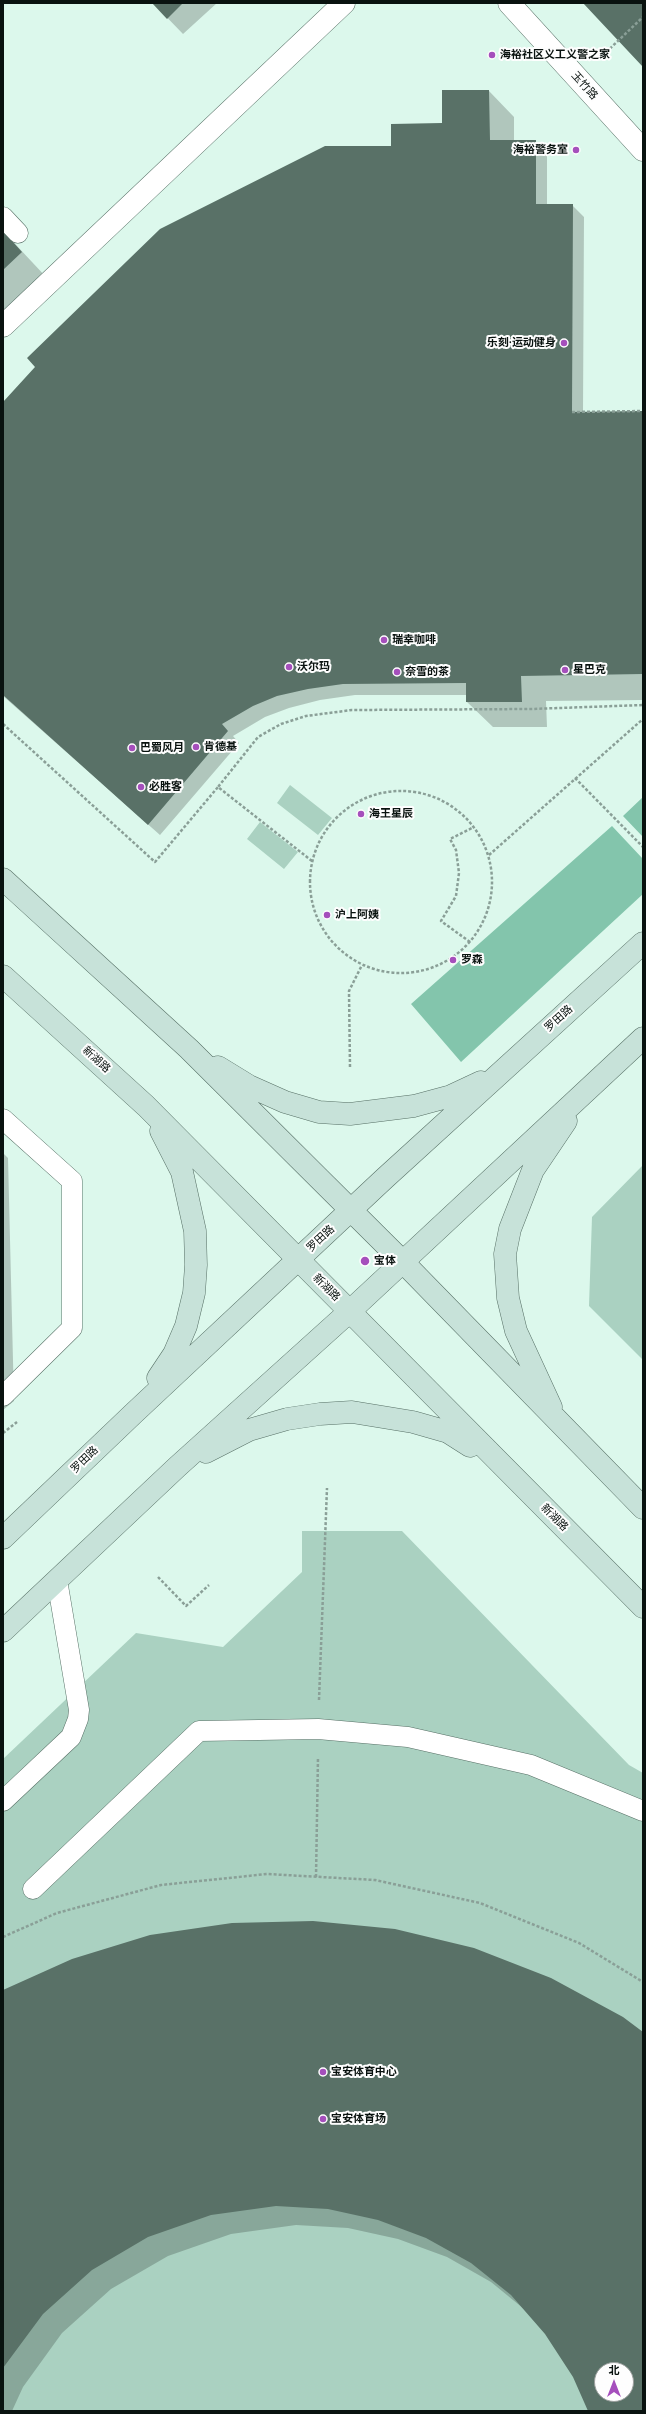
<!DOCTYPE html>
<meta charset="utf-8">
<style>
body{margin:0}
#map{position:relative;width:646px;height:2414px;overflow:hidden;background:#dcf8ec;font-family:"Roboto Condensed","Noto Sans SC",sans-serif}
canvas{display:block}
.frame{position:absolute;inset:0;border:4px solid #09120f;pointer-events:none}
.north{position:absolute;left:594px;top:2362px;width:40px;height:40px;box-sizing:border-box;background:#fefefe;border:1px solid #9ca09e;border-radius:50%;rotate:0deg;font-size:11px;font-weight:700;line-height:16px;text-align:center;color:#09120f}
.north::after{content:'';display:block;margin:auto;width:14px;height:18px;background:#a54fbc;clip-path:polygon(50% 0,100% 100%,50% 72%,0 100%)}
</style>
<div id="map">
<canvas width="646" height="2414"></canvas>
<div class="frame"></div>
<div class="north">北</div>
</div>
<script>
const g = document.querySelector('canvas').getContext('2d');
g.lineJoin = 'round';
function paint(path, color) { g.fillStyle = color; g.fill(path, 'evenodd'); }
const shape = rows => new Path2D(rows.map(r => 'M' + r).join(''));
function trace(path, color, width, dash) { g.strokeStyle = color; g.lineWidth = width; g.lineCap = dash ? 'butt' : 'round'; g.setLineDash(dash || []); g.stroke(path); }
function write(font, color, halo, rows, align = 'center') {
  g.font = font + ' "Roboto Condensed","Noto Sans SC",sans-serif'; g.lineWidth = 4; g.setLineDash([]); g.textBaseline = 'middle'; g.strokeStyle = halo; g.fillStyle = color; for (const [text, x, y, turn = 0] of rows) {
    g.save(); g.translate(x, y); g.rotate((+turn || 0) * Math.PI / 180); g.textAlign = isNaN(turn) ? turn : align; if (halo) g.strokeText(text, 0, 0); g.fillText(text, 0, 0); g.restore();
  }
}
paint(shape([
 [290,785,332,818,318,835,277,803],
 [260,822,298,852,284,869,247,839],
 [643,1165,643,1360,589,1306,592,1217],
 [302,1531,402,1531,629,1765,643,1773,643,2411,3,2411,3,1759,136,1633,223,1647,302,1572],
 [602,2370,626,2370,626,2394,602,2394]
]), '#aad1c1');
paint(shape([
 [643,797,643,837,623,816],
 [612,826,643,859,643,894,461,1062,411,1004]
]), '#83c5ac');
paint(shape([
 [153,3,217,3,183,34],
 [489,91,514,117,514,141,535,141,547,153,547,205,572,205,584,217,583,413,643,413,643,700,546,701,547,727,493,727,467,702,467,695,355,695,320,700,289,708,265,717,233,736,239,743,160,835,3,696,3,403,392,147,443,124],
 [3,231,47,278,3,318],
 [3,1153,8,1158,14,1401,3,1410],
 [3,1991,643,2033,643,2411,590,2411,574,2376,546,2333,524,2309,491,2282,447,2257,398,2239,348,2228,296,2225,231,2234,168,2256,111,2289,62,2333,23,2387,12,2411,3,2411],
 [602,2370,626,2370,626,2394,602,2394]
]), '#0003');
paint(shape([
 [152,3,183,3,167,19],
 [583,3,643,3,643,67,597,18],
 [442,90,489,90,490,140,536,140,536,204,573,204,572,412,643,411,643,674,521,676,522,702,466,702,466,683,343,684,308,689,277,696,253,706,222,724,228,731,148,825,3,695,3,402,35,367,27,358,160,229,325,146,391,146,391,124,442,123],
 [3,231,22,252,3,270],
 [313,1921,395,1929,474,1948,551,1978,623,2017,643,2032,643,2411,588,2411,573,2377,545,2334,511,2295,471,2263,426,2238,378,2220,328,2209,276,2206,211,2215,148,2237,92,2270,43,2314,3,2368,3,1990,72,1959,150,1935,232,1923],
 [602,2370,626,2370,626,2394,602,2394]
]), '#597167');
const service = shape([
 [3,217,18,233],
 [3,1119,72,1181,72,1328,3,1396],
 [3,1801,71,1737,78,1719,79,1710,57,1580],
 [33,1889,199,1731,318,1729,408,1737,531,1765,643,1811]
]);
const minor = shape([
 [3,326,344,3]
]);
const tertiary = shape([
 [509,3,643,150]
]);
const secondary = shape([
 [3,879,189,1049,403,1262,643,1508],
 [3,976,146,1106,643,1607],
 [218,1067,249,1086,285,1102,319,1112,350,1114,414,1106,451,1096,481,1082],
 [158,1378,174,1354,186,1326,194,1293,196,1265,195,1231,182,1172,161,1131],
 [551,1407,516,1331,508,1298,505,1254,510,1229,533,1170,566,1121],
 [206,1452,249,1430,287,1419,320,1414,352,1412,413,1422,448,1432,470,1446],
 [3,1538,134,1413,385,1178,643,943],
 [3,1631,177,1467,350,1311,643,1038]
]);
trace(service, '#577066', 21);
trace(minor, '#577066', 23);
trace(tertiary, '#577066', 23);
trace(secondary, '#577066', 23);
trace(shape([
 [599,59,643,17],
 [572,412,643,411],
 [3,724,155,862,218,787],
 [575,778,643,847],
 '310 882a91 91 0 1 1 182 0a91 91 0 1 1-182 0Z',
 [489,855,643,719],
 [312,861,218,787,258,737,281,724,306,716,352,710,531,709,643,705],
 [470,942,441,921,456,896,459,873,456,850,450,839,474,827],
 [350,1067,349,991,362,965],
 [3,1433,17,1422],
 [158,1577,186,1606,209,1585],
 [319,1700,327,1488],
 [316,1877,318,1757],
 [3,1937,57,1913,161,1885,267,1874,375,1880,480,1903,579,1943,643,1982]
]), '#8a9f97', 2.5, [3, 2]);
trace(service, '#fff', 20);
trace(minor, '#fff', 22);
trace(tertiary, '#fff', 22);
trace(secondary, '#c7e2d9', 22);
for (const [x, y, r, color] of [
 [492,55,4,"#a54fbc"],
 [576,150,4,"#a54fbc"],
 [564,343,4,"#a54fbc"],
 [384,640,4,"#a54fbc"],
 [289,667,4,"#a54fbc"],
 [565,670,4,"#a54fbc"],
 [397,672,4,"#a54fbc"],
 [196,747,4,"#a54fbc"],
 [132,748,4,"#a54fbc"],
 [141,787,4,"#a54fbc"],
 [361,814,4,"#a54fbc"],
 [327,915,4,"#a54fbc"],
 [453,960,4,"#a54fbc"],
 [365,1261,5,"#a54fbc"],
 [323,2072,4,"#a54fbc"],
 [323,2119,4,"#a54fbc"]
]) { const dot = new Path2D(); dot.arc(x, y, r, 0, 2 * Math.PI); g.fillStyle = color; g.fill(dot); trace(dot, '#fefefe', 1.5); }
write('bold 11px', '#09120f', '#fefefe', [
 ["海裕社区义工义警之家",500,55],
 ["海裕警务室",568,150,"right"],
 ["乐刻·运动健身",556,343,"right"],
 ["瑞幸咖啡",392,640],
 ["沃尔玛",297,667],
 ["星巴克",573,670],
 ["奈雪的茶",405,672],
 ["肯德基",204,747],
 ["巴蜀风月",140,748],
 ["必胜客",149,787],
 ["海王星辰",369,814],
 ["沪上阿姨",335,915],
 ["罗森",461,960],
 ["宝体",374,1261],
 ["宝安体育中心",331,2072],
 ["宝安体育场",331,2119]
], 'left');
write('11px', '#09120f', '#fefefe', [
 ["玉竹路",584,86,48],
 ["罗田路",559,1019,-42],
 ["新湖路",96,1060,42],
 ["罗田路",321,1239,-43],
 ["新湖路",326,1288,45],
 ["罗田路",85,1460,-44],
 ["新湖路",554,1518,45]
]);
</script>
